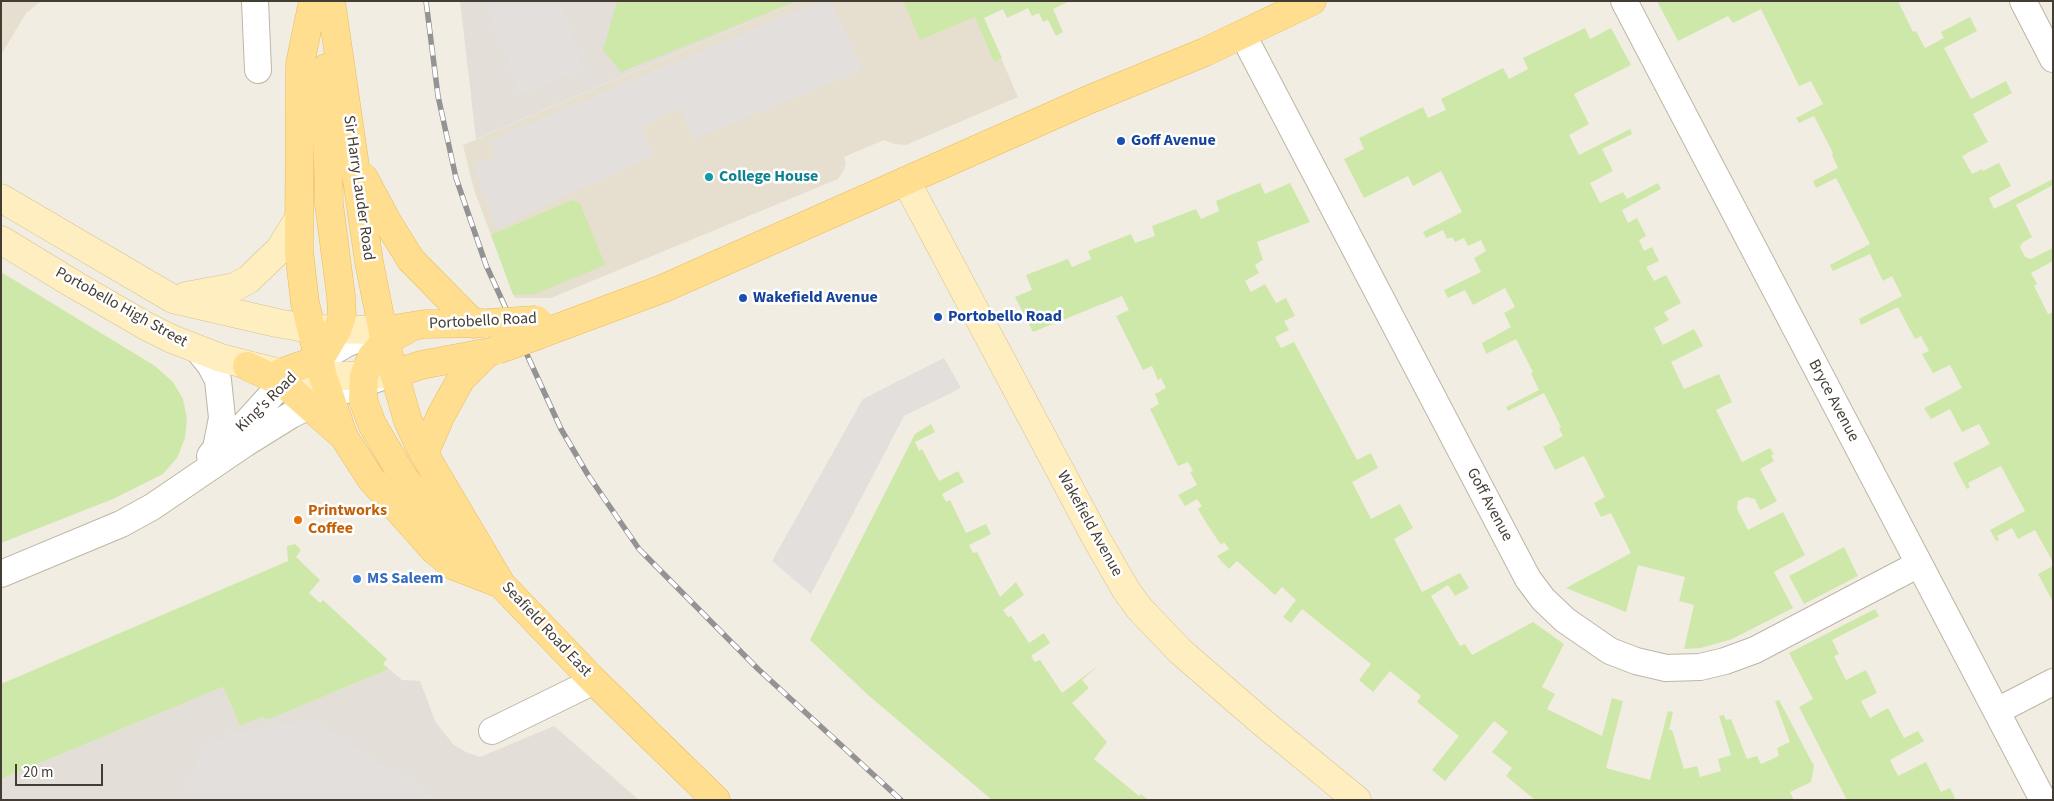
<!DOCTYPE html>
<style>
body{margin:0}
#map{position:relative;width:2054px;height:801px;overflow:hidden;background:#f2ede3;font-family:"Source Sans 3",sans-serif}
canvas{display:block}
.frame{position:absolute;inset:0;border:2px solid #443d33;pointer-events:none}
.scale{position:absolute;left:15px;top:764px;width:88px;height:22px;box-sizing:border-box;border:2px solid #443d33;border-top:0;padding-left:6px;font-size:15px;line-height:18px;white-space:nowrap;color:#443d33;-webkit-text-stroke:4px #fff;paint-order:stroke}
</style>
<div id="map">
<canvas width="2054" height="801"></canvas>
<div class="frame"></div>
<div class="scale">20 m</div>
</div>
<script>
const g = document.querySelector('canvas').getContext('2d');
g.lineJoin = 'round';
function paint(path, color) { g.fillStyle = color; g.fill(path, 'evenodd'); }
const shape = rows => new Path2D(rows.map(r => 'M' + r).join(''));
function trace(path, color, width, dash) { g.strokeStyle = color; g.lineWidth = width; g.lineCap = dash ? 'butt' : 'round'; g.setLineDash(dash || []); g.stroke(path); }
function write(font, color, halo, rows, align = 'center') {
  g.font = font + ' "Source Sans 3",sans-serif'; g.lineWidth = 5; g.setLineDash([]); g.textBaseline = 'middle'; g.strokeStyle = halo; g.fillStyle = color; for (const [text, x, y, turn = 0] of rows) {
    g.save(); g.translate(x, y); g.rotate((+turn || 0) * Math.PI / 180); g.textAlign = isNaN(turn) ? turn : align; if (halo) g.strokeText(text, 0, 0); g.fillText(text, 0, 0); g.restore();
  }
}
paint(shape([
 [1,1,41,1,26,13,1,55],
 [799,1,976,1,1018,97,906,145,894,144,884,140,844,157,846,163,844,170,838,179,551,298,515,298,474,190,463,145]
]), '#e6dfd0');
paint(shape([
 [460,1,799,1,476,139],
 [389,669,402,680,420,681,436,723,454,745,466,752,480,757,554,726,639,800,1,800,1,779,223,687,240,726,261,717,270,719]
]), '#e4ded8');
paint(shape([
 [617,1,797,1,621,72,603,50],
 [903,1,1070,1,1053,9,1063,32,1056,36,1048,20,1043,22,1039,13,1032,16,1028,8,1007,18,1003,9,984,18,1002,58,994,62,975,17,920,40],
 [1657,1,1898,1,1913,32,1916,31,1925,48,1944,38,1941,32,1970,17,1977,31,1944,48,1971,99,2006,81,2012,93,1973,114,1988,142,1962,156,1972,174,1982,169,1983,171,1999,163,2011,186,1989,198,1994,209,2053,179,2053,185,2016,205,2032,237,2022,243,2020,247,2025,257,2031,259,2053,248,2053,261,2031,273,2037,284,2034,286,2048,314,2053,312,2053,562,2035,530,2018,539,2012,528,1997,536,1999,540,1996,541,1990,530,2025,511,2001,466,1968,483,1970,487,1967,489,1959,475,1953,463,1990,444,1979,424,1962,432,1950,409,1931,419,1924,408,1962,388,1950,365,1933,373,1922,354,1929,351,1921,336,1915,339,1898,307,1861,325,1859,319,1902,296,1892,276,1883,281,1870,254,1833,271,1830,265,1870,244,1836,178,1816,188,1813,181,1838,168,1832,155,1833,153,1814,116,1799,123,1796,118,1823,104,1811,81,1799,86,1761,9,1733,23,1728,16,1678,41],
 [1585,28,1590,39,1611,28,1631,65,1574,94,1589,124,1569,135,1579,155,1630,129,1632,134,1602,149,1613,171,1590,183,1600,203,1623,192,1627,199,1658,183,1661,189,1622,210,1628,223,1637,218,1646,236,1639,240,1644,251,1652,247,1659,261,1646,267,1654,281,1666,275,1681,303,1664,312,1669,320,1654,328,1663,345,1694,329,1703,346,1671,362,1684,389,1719,374,1732,402,1716,410,1742,462,1770,448,1774,454,1771,455,1774,461,1760,469,1777,501,1760,510,1755,499,1746,497,1738,501,1737,509,1748,530,1783,512,1805,555,1774,572,1793,608,1732,639,1701,648,1684,649,1694,605,1679,601,1685,577,1638,565,1626,612,1566,588,1631,553,1611,513,1601,517,1594,503,1605,497,1584,456,1555,470,1543,447,1563,436,1559,428,1561,427,1544,393,1508,411,1506,407,1539,390,1531,373,1533,372,1516,339,1486,354,1482,343,1511,327,1504,313,1515,307,1505,288,1473,305,1465,290,1448,298,1444,290,1481,272,1474,258,1486,251,1481,240,1468,246,1464,238,1455,242,1452,237,1447,239,1443,230,1426,238,1423,232,1462,212,1441,171,1413,186,1408,176,1364,198,1344,159,1364,149,1359,138,1423,107,1428,118,1446,110,1441,99,1503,68,1509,79,1528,69,1523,58],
 [1260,183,1265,194,1290,183,1310,222,1257,242,1263,260,1255,265,1259,273,1245,281,1251,292,1265,284,1276,303,1286,298,1295,316,1284,321,1289,330,1275,337,1281,348,1294,342,1357,460,1371,453,1378,468,1352,482,1371,519,1400,504,1413,528,1394,539,1422,592,1460,573,1469,588,1455,596,1448,585,1431,596,1460,646,1465,644,1472,655,1533,622,1564,644,1542,687,1555,694,1547,709,1602,736,1612,698,1623,701,1606,768,1650,780,1668,711,1673,712,1669,730,1672,730,1684,769,1697,766,1700,777,1721,771,1718,759,1731,755,1719,716,1724,715,1726,720,1731,719,1747,759,1757,756,1761,764,1779,756,1777,748,1790,742,1775,701,1779,700,1814,766,1811,782,1790,792,1794,800,1535,800,1506,776,1512,768,1492,752,1508,732,1494,721,1445,781,1432,770,1459,736,1417,702,1421,696,1390,671,1373,692,1359,680,1371,664,1302,609,1291,623,1283,617,1296,600,1282,587,1275,595,1237,561,1229,569,1222,562,1217,556,1229,549,1224,542,1221,545,1207,524,1198,509,1202,506,1197,499,1185,506,1178,495,1197,485,1190,472,1193,471,1188,462,1178,466,1150,409,1159,404,1155,394,1166,388,1161,378,1158,380,1152,366,1143,370,1116,316,1129,310,1122,296,1033,332,1015,297,1032,290,1026,275,1068,259,1072,267,1091,259,1088,251,1131,234,1135,243,1155,236,1152,226,1196,209,1201,219,1219,211,1216,201],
 [572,200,580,203,605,265,535,294,513,295,491,235],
 [1,272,155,366,173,382,183,399,187,419,185,438,177,458,163,474,113,499,1,543],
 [931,424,935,432,915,442,919,451,922,449,939,481,958,471,964,482,942,494,946,502,950,500,966,533,986,524,991,534,969,545,973,553,977,552,1000,597,1016,582,1024,595,1003,610,1008,617,1011,616,1029,643,1044,633,1050,643,1031,656,1035,662,1040,660,1062,693,1099,665,1082,680,1089,688,1072,703,1107,742,1094,759,1139,796,1141,794,1148,800,992,800,868,695,810,640,915,434],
 [295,544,301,550,296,557,320,580,309,593,320,603,323,600,387,659,383,664,389,669,270,719,261,717,240,726,223,687,1,779,1,684,288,561,287,546],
 [1844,547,1858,576,1804,604,1789,576],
 [2053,566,2053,602,2038,574],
 [1875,609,1879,616,1832,640,1839,654,1834,656,1846,680,1866,670,1877,693,1861,701,1870,718,1888,708,1904,738,1918,731,1924,741,1890,760,1898,776,1926,762,1941,792,1950,788,1955,798,1951,800,1847,800,1799,707,1813,699,1789,653]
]), '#cde8a9');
paint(shape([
 [485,1,560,1,585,69,519,94],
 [819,1,831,1,863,70,694,139,679,108,641,127,654,155,497,228,473,166,496,156,490,141],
 [944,358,961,388,904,416,811,594,772,561,863,399],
 [311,719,438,800,189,800,190,780,195,765,205,750,215,741,229,734]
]), '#e2dfdc');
const street = shape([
 [255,1,258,70],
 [1624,1,2043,800],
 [2023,1,2053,59],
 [1243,35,1528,579,1543,599,1565,620,1610,651,1636,661,1666,668,1700,667,1725,661,1755,650,1919,564],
 [198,350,210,365,218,380,222,418,216,448,210,456],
 [225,446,275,391,295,374,346,344,382,330],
 [1,574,121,524,152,507,246,443,291,415,329,396,379,378],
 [1997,711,2053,682],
 [492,731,594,681]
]);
const secondary = shape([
 [906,181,1096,538,1126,590,1139,608,1181,652,1262,722,1357,800],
 [1,198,173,299,277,323,311,329,382,330],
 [1,240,75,285,146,326,172,339,221,358,280,373,323,377,387,374],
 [186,296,235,287,249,279,280,249,298,220]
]);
const primary = shape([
 [313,1,300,64,299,251,305,303,323,377,344,437,371,479,434,550,454,566,501,584],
 [331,1,369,262,385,342,408,421,420,447,501,584,594,681,716,800],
 [364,178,388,223,411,260,474,324],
 [411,327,385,342,372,356,364,376,363,400,372,424,402,475,445,531,476,560],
 [394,329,425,324,483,323],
 [541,334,662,289,1088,100,1205,52,1312,1],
 [247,366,283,383,343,436],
 [280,373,320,359,337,330,342,316,341,296,329,204,326,68],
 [394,374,421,365,490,352],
 [424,454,441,415,461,379,487,353]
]);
trace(street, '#beb5a5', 28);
trace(secondary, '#d4c190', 29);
trace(primary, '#e7bc5c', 29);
trace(street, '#fff', 26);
trace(secondary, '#ffefc0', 28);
trace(primary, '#ffde8f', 28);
const rail = shape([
 [426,1,438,96,456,178,486,265,561,429,588,475,639,549,758,669,901,800]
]);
trace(rail, '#939393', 5.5);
trace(rail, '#fff', 4, [11]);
const primaryBridge = shape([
 [487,323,537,320],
 [497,350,541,334]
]);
trace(primaryBridge, '#e7bc5c', 29, []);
trace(primaryBridge, '#ffde8f', 28);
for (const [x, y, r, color] of [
 [1121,141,5,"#1a4fb4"],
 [709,177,5,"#0f9aa8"],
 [743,298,5,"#1a4fb4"],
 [938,317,5,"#1a4fb4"],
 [298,520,5,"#e8710a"],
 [357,579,5,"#3f7fe0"]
]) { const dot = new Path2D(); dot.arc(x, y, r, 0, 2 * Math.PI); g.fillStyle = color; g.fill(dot); trace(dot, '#fff', 2); }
write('bold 16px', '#164399', '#fff', [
 ["Goff Avenue",1131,141],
 ["Wakefield Avenue",753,298],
 ["Portobello Road",948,317]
], 'left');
write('bold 16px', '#0d838f', '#fff', [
 ["College House",719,177]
], 'left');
write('16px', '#443d33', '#fff', [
 ["Sir Harry Lauder Road",358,188,82],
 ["Portobello High Street",121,308,29],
 ["Portobello Road",483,322,-3],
 ["Bryce Avenue",1833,401,62],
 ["King's Road",267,403,-44],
 ["Goff Avenue",1489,505,62],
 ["Wakefield Avenue",1089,524,61],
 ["Seafield Road East",546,630,47]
]);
write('bold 16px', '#c56008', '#fff', [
 ["Printworks",308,511],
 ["Coffee",308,529]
], 'left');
write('bold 16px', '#366cbe', '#fff', [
 ["MS Saleem",367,579]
], 'left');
</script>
